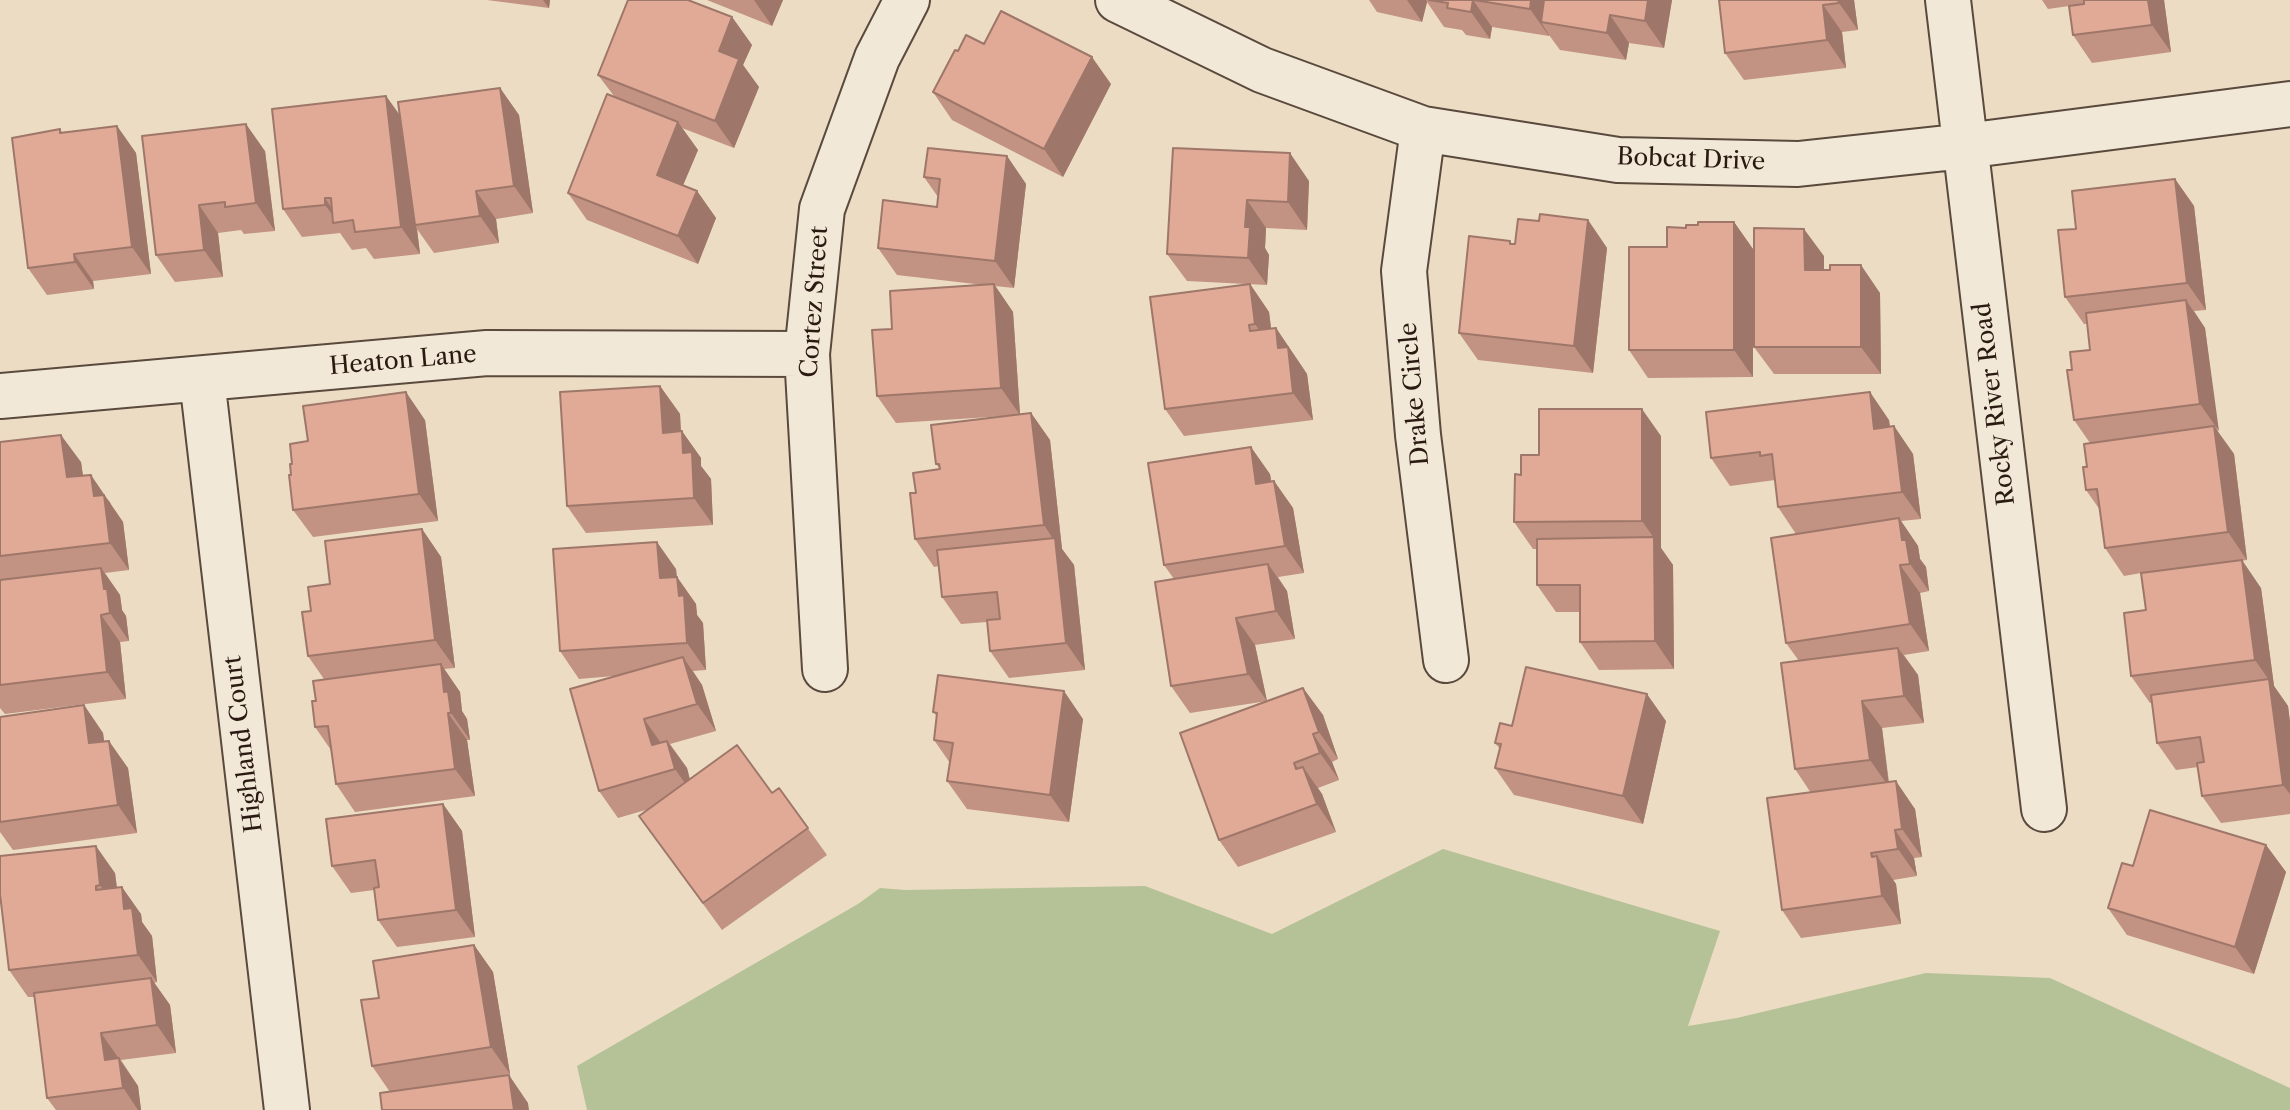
<!DOCTYPE html>
<style>
body{margin:0}
canvas{display:block;background:#ebdcc3}
</style>
<canvas width="2290" height="1110"></canvas>
<script>
const g = document.querySelector('canvas').getContext('2d');
g.lineJoin = 'round';
function paint(path, color) { g.fillStyle = color; g.fill(path, 'evenodd'); }
const shape = rows => new Path2D(rows.map(r => 'M' + r).join(''));
function trace(path, color, width, dash) { g.strokeStyle = color; g.lineWidth = width; g.lineCap = dash ? 'butt' : 'round'; g.setLineDash(dash || []); g.stroke(path); }
function write(font, color, halo, rows, align = 'center') {
  g.font = font + ' "Libre Caslon Text",serif'; g.lineWidth = 6; g.setLineDash([]); g.textBaseline = 'middle'; g.strokeStyle = halo; g.fillStyle = color; for (const [text, x, y, turn = 0] of rows) {
    g.save(); g.translate(x, y); g.rotate((+turn || 0) * Math.PI / 180); g.textAlign = isNaN(turn) ? turn : align; if (halo) g.strokeText(text, 0, 0); g.fillText(text, 0, 0); g.restore();
  }
}
paint(shape([
 [1443,849,1720,931,1688,1026,1737,1018,1926,973,2050,978,2290,1088,2290,1110,587,1110,577,1066,858,904,880,888,905,890,1145,886,1272,934]
]), '#b5c196');
const street = shape([
 [1118,0,1262,70,1423,129,1618,160,1798,164,1965,146,2290,104],
 [1948,0,2044,809],
 [1423,129,1404,271,1418,435,1446,660],
 [202,379,287,1110],
 [0,396,487,353,807,354],
 [825,669,807,354,822,209,877,58,907,0]
]);
trace(street, '#5a4a3e', 48);
trace(street, '#f2e8d8', 44);
paint(shape([
 [487,0,550,0,549,8],
 [707,0,783,0,772,26],
 [1369,0,1672,0,1664,48,1629,43,1626,60,1560,50,1549,35,1549,36,1492,27,1490,39,1466,35,1462,30,1444,27,1427,2,1422,22,1377,12],
 [1719,0,1854,0,1858,30,1842,32,1846,68,1744,80,1725,53],
 [2042,0,2164,0,2171,52,2092,63,2073,35,2069,6,2048,9],
 [732,17,752,45,743,65,759,87,734,148,682,128,698,150,683,185,697,191,716,218,698,264,587,220,568,193,614,96,598,75],
 [984,44,1111,84,1063,177,952,120,933,92,958,51],
 [500,88,519,115,533,213,496,219,499,243,434,253,417,229,420,254,374,259,366,248,352,250,340,233,302,237,283,209,386,96,400,115],
 [117,126,136,153,151,274,93,281,94,289,47,295,28,268,60,129,62,132],
 [142,136,265,151,275,231,244,234,241,230,218,233,223,277,175,282,156,255],
 [1173,148,1309,181,1307,230,1266,228,1265,248,1269,255,1267,285,1187,281,1167,254],
 [1007,156,1026,184,1014,288,995,286,1013,312,1020,414,1031,413,1050,440,1062,549,1074,565,1085,670,1009,678,990,651,987,622,961,624,942,597,939,566,934,567,915,539,916,493,940,469,936,464,1006,416,896,423,877,396,892,329,984,285,897,275,878,248,937,207,938,197,924,177],
 [2175,179,2194,206,2206,310,2194,311,2205,328,2218,432,2234,454,2247,560,2224,563,2261,588,2274,686,2288,706,2290,722,2290,814,2221,823,2202,796,2198,767,2176,770,2157,743,2152,703,2150,703,2131,676,2146,610,2141,573,2124,576,2105,548,2100,510,2086,490,2087,467,2090,443,2074,420,2072,370,2090,350,2087,324,2084,324,2065,297,2076,229],
 [1588,220,1607,248,1593,373,1478,360,1459,333,1510,241,1512,244,1515,244],
 [1734,222,1753,249,1753,377,1648,378,1629,350,1667,247,1686,228,1698,225],
 [1824,256,1824,270,1880,293,1881,374,1774,374,1754,347],
 [1250,284,1269,312,1271,328,1276,328,1307,374,1313,420,1184,436,1165,409],
 [660,386,680,414,681,431,701,458,701,466,711,479,713,525,586,533,567,506],
 [425,420,438,521,313,537,293,510,291,475,292,464],
 [1889,420,1890,427,1894,426,1913,454,1921,519,1901,521,1918,546,1920,559,1926,567,1929,591,1920,593,1929,651,1904,655,1918,675,1924,723,1882,728,1889,782,1915,809,1922,857,1914,858,1917,876,1893,880,1896,884,1901,924,1801,938,1782,910,1811,793,1795,769,1799,661,1786,643,1796,534,1778,507,1775,480,1730,486,1711,458],
 [1661,436,1661,548,1673,565,1674,669,1599,670,1580,642,1580,612,1556,612,1537,585,1537,549,1533,549,1514,522,1521,475,1539,455],
 [0,442,81,462,83,476,110,502,111,505,123,522,129,570,105,573,120,595,122,610,126,616,129,641,120,642,126,699,5,714,0,708],
 [1270,474,1271,481,1274,481,1293,508,1304,573,1278,577,1287,591,1295,639,1255,645,1267,701,1190,713,1171,686,1174,579,1164,565],
 [422,529,441,557,455,668,444,669,460,692,462,711,467,719,470,740,467,740,475,796,355,812,336,784,331,750,315,727,316,701,324,679,308,656,311,611,330,584],
 [676,569,677,577,696,604,697,615,703,623,706,670,693,671,702,685,716,731,670,744,687,768,690,780,772,793,779,788,827,855,722,930,639,816,649,809,618,818,599,791,614,676,579,679,560,651],
 [1303,688,1323,715,1338,759,1332,762,1339,780,1318,788,1322,794,1336,832,1238,867,1219,840],
 [84,705,103,733,104,741,128,768,137,833,13,850,0,832,0,717],
 [933,712,1083,719,1069,822,967,809,947,781,950,763,934,740,937,716],
 [1666,721,1643,824,1514,795,1495,768,1500,749,1495,743,1512,726],
 [443,804,462,831,475,937,397,947,378,920,374,890,351,893,332,866],
 [2266,845,2286,872,2254,974,2127,935,2108,908,2133,866],
 [115,873,117,888,141,914,142,922,152,936,157,982,154,983,170,1005,176,1053,121,1060,138,1086,141,1110,56,1110,47,1098,34,997,28,997,9,970,0,894],
 [474,945,493,972,510,1074,468,1081,528,1103,390,1092,372,1066,379,998]
]), '#c29282');
paint(shape([
 [543,0,550,0,549,8],
 [754,0,783,0,772,26],
 [1407,0,1426,0,1427,2,1422,22],
 [1473,0,1492,27,1490,39,1471,12],
 [1531,0,1555,0,1541,22,1549,35,1549,36,1530,9],
 [1648,0,1672,0,1664,48,1645,21],
 [1838,0,1854,0,1858,30,1839,3],
 [2148,0,2164,0,2171,52,2152,25],
 [1823,5,1842,32,1846,68,1827,40],
 [1610,15,1629,43,1626,60,1607,33],
 [732,17,752,45,743,65,759,87,734,148,715,121,719,51],
 [1092,57,1111,84,1063,177,1044,149],
 [500,88,519,115,533,213,514,186],
 [386,96,405,123,415,225,417,229,420,254,401,227],
 [678,122,698,150,676,202,657,175],
 [246,124,265,151,275,231,256,203],
 [117,126,136,153,151,274,132,247],
 [1290,153,1309,181,1307,230,1288,202],
 [1007,156,1026,184,1014,288,995,261],
 [2175,179,2194,206,2206,310,2187,283],
 [476,191,496,219,499,243,480,216],
 [697,191,716,218,698,264,678,236],
 [325,198,341,222,338,222,325,205],
 [1247,200,1266,228,1265,248,1269,255,1267,285,1248,258,1245,227],
 [199,205,218,233,223,277,204,250],
 [1588,220,1607,248,1593,373,1574,346],
 [1734,222,1753,249,1753,377,1734,350],
 [1804,229,1824,256,1824,297,1805,270],
 [74,254,93,281,94,289,75,262],
 [1861,265,1880,293,1881,374,1861,347],
 [994,284,1013,312,1020,415,1001,388],
 [1250,284,1269,312,1274,352,1255,324],
 [2186,300,2205,328,2219,431,2200,404],
 [1276,328,1307,374,1313,420,1293,393,1278,348],
 [660,386,680,414,682,460,663,433],
 [406,392,425,420,438,521,419,494],
 [1870,392,1889,420,1893,456,1874,429],
 [1642,409,1661,436,1661,548,1673,565,1674,669,1655,641,1654,538,1642,521],
 [1031,413,1050,440,1062,549,1074,565,1085,670,1066,643,1055,542,1044,525],
 [1894,426,1913,454,1921,519,1902,492],
 [2214,426,2234,454,2247,560,2228,532],
 [682,431,701,458,701,466,711,479,713,525,694,498,683,453],
 [61,435,81,462,87,505,67,477],
 [1251,447,1270,474,1276,511,1256,484],
 [91,475,123,522,129,570,110,543,94,496],
 [1274,481,1293,508,1304,573,1285,546],
 [1899,518,1918,546,1920,559,1926,567,1929,591,1910,564,1902,540],
 [422,529,441,557,455,668,435,640],
 [657,542,676,569,679,605,660,578],
 [2242,560,2261,588,2274,686,2288,706,2290,722,2290,794,2283,785,2269,680,2255,660],
 [1268,564,1287,591,1295,639,1276,611],
 [1900,565,1920,593,1929,651,1910,624],
 [101,568,120,595,122,610,126,616,129,641,110,613,104,589],
 [677,577,696,604,697,615,703,623,706,670,687,643,679,596],
 [101,615,120,642,126,699,107,672],
 [1236,618,1255,645,1267,701,1248,674],
 [1898,648,1918,675,1924,723,1904,696],
 [683,657,702,685,716,731,697,704],
 [441,664,460,692,462,711,467,719,470,740,451,713,444,692],
 [1303,688,1323,715,1338,759,1319,732],
 [1064,691,1083,719,1069,822,1050,795],
 [1647,694,1666,721,1643,824,1623,796],
 [1862,701,1882,728,1889,787,1870,760],
 [84,705,103,733,108,771,89,743],
 [448,713,467,740,475,796,455,769],
 [644,719,663,746,671,772,652,745],
 [1313,734,1332,762,1339,780,1320,753],
 [109,741,128,768,137,833,118,805],
 [667,741,687,768,694,796,675,769],
 [1294,763,1310,785,1303,767,1322,794,1336,832,1317,804,1296,769],
 [1896,781,1915,809,1922,857,1902,829],
 [443,804,462,831,475,937,456,910],
 [1895,830,1914,858,1917,876,1898,849],
 [2266,845,2286,872,2254,974,2235,947],
 [96,846,115,873,120,913,100,885],
 [1871,853,1877,861,1877,856,1896,884,1901,924,1882,896],
 [122,887,141,914,142,922,152,936,157,982,138,955,124,909],
 [474,945,493,972,510,1074,491,1047],
 [151,978,170,1005,176,1053,157,1025],
 [101,1033,138,1086,141,1110,138,1110,105,1060],
 [509,1075,528,1103,529,1110,514,1110]
]), '#9e776a');
const building = shape([
 [628,0,688,0,732,17,719,51,739,59,715,121,598,75,628,0],
 [1429,0,1473,0,1471,12,1447,8,1448,3,1429,0],
 [1474,0,1531,0,1530,9,1474,0],
 [1544,0,1648,0,1645,21,1610,15,1607,33,1541,22,1544,0],
 [1719,0,1838,0,1839,3,1823,5,1827,40,1725,53,1719,0],
 [2084,0,2148,0,2152,25,2073,35,2069,6,2084,4,2084,0],
 [1001,11,1092,57,1044,149,933,92,955,50,958,51,966,35,984,44,1001,11],
 [500,88,514,186,476,191,480,216,415,225,398,102,500,88],
 [607,94,678,122,657,175,697,191,678,236,568,193,607,94],
 [386,96,401,227,355,232,353,220,333,223,331,198,325,198,325,205,283,209,272,109,386,96],
 [246,124,256,203,225,207,225,202,199,205,204,250,156,255,142,136,246,124],
 [117,126,132,247,74,254,75,262,28,268,12,138,60,129,60,133,117,126],
 [928,148,1007,156,995,261,878,248,883,200,937,207,940,179,924,177,928,148],
 [1173,148,1290,153,1288,202,1247,200,1245,227,1250,227,1248,258,1167,254,1173,148],
 [2175,179,2187,283,2065,297,2058,230,2076,229,2072,191,2175,179],
 [1540,214,1588,220,1574,346,1459,333,1469,236,1510,241,1510,244,1515,244,1518,219,1539,221,1540,214],
 [1698,222,1734,222,1734,350,1629,350,1629,247,1667,247,1667,227,1686,228,1686,225,1698,225,1698,222],
 [1754,228,1804,229,1805,270,1830,270,1830,265,1861,265,1861,347,1754,347,1754,228],
 [994,284,1001,388,877,396,872,330,892,329,890,291,994,284],
 [1250,284,1255,324,1249,325,1250,331,1276,328,1278,348,1288,347,1293,393,1165,409,1150,297,1250,284],
 [2186,300,2200,404,2074,420,2067,370,2072,370,2070,352,2090,350,2086,313,2186,300],
 [660,386,663,433,682,431,683,453,692,452,694,498,567,506,560,392,660,386],
 [406,392,419,494,293,510,289,475,291,475,290,464,292,464,290,444,308,441,303,406,406,392],
 [1870,392,1874,429,1894,426,1902,492,1778,507,1772,454,1760,456,1760,452,1711,458,1706,412,1870,392],
 [1539,409,1642,409,1642,521,1514,522,1515,474,1521,475,1521,455,1539,455,1539,409],
 [1031,413,1044,525,915,539,910,493,916,493,913,473,940,469,939,464,936,464,931,425,1031,413],
 [2214,426,2228,532,2105,548,2097,489,2086,490,2083,467,2087,467,2084,444,2214,426],
 [61,435,67,477,91,475,94,496,104,495,110,543,0,556,0,442,61,435],
 [1251,447,1256,484,1274,481,1285,546,1164,565,1148,463,1251,447],
 [1899,518,1902,540,1906,540,1910,564,1900,565,1910,624,1786,643,1771,538,1899,518],
 [422,529,435,640,308,656,302,612,311,611,308,587,330,584,325,541,422,529],
 [1654,537,1655,641,1580,642,1580,585,1537,585,1537,539,1654,537],
 [1055,538,1066,643,990,651,987,620,1000,619,997,592,942,597,937,550,1055,538],
 [657,542,660,578,677,577,679,596,684,595,687,643,560,651,553,549,657,542],
 [2242,560,2255,660,2131,676,2124,613,2146,610,2141,573,2242,560],
 [1268,564,1276,611,1236,618,1248,674,1171,686,1155,582,1268,564],
 [101,568,104,589,107,589,110,613,101,615,107,672,0,685,0,580,101,568],
 [1898,648,1904,696,1862,701,1870,760,1795,769,1781,663,1898,648],
 [683,657,697,704,644,719,652,745,667,741,675,769,599,791,570,689,683,657],
 [441,664,444,692,448,691,451,713,448,713,455,769,336,784,328,726,315,727,312,701,316,701,313,681,441,664],
 [1526,667,1647,694,1623,796,1495,768,1501,744,1495,743,1500,723,1512,726,1526,667],
 [938,675,1064,691,1050,795,947,781,953,743,934,740,937,713,933,712,938,675],
 [2269,679,2283,785,2202,796,2197,763,2204,762,2200,737,2157,743,2151,695,2269,679],
 [1303,688,1319,732,1313,734,1320,753,1294,763,1296,769,1303,767,1317,804,1219,840,1180,733,1303,688],
 [84,705,89,743,109,741,118,805,0,822,0,717,84,705],
 [737,745,772,793,779,788,808,828,703,903,639,816,737,745],
 [1896,781,1902,829,1895,830,1898,849,1871,853,1872,857,1877,856,1882,896,1782,910,1767,798,1896,781],
 [443,804,456,910,378,920,374,888,379,887,375,860,332,866,326,819,443,804],
 [2150,810,2266,845,2235,947,2108,908,2122,863,2133,866,2150,810],
 [96,846,100,885,96,886,96,890,122,887,124,909,132,908,138,955,9,970,0,894,0,856,96,846],
 [474,945,491,1047,372,1066,361,1000,379,998,373,961,474,945],
 [151,978,157,1025,101,1033,105,1060,119,1058,123,1088,47,1098,34,993,151,978],
 [509,1075,514,1110,382,1110,380,1093,509,1075]
]);
paint(building, '#e1aa97');
trace(building, '#9e776a', 2);
write('24px', '#2a1a12', '#f2e8d8', [
 ["Bobcat Drive",1691,160,2],
 ["Cortez Street",815,302,-86],
 ["Heaton Lane",403,361,-5],
 ["Drake Circle",1415,394,-95],
 ["Rocky River Road",1995,404,-97],
 ["Highland Court",244,744,-97]
]);
</script>
